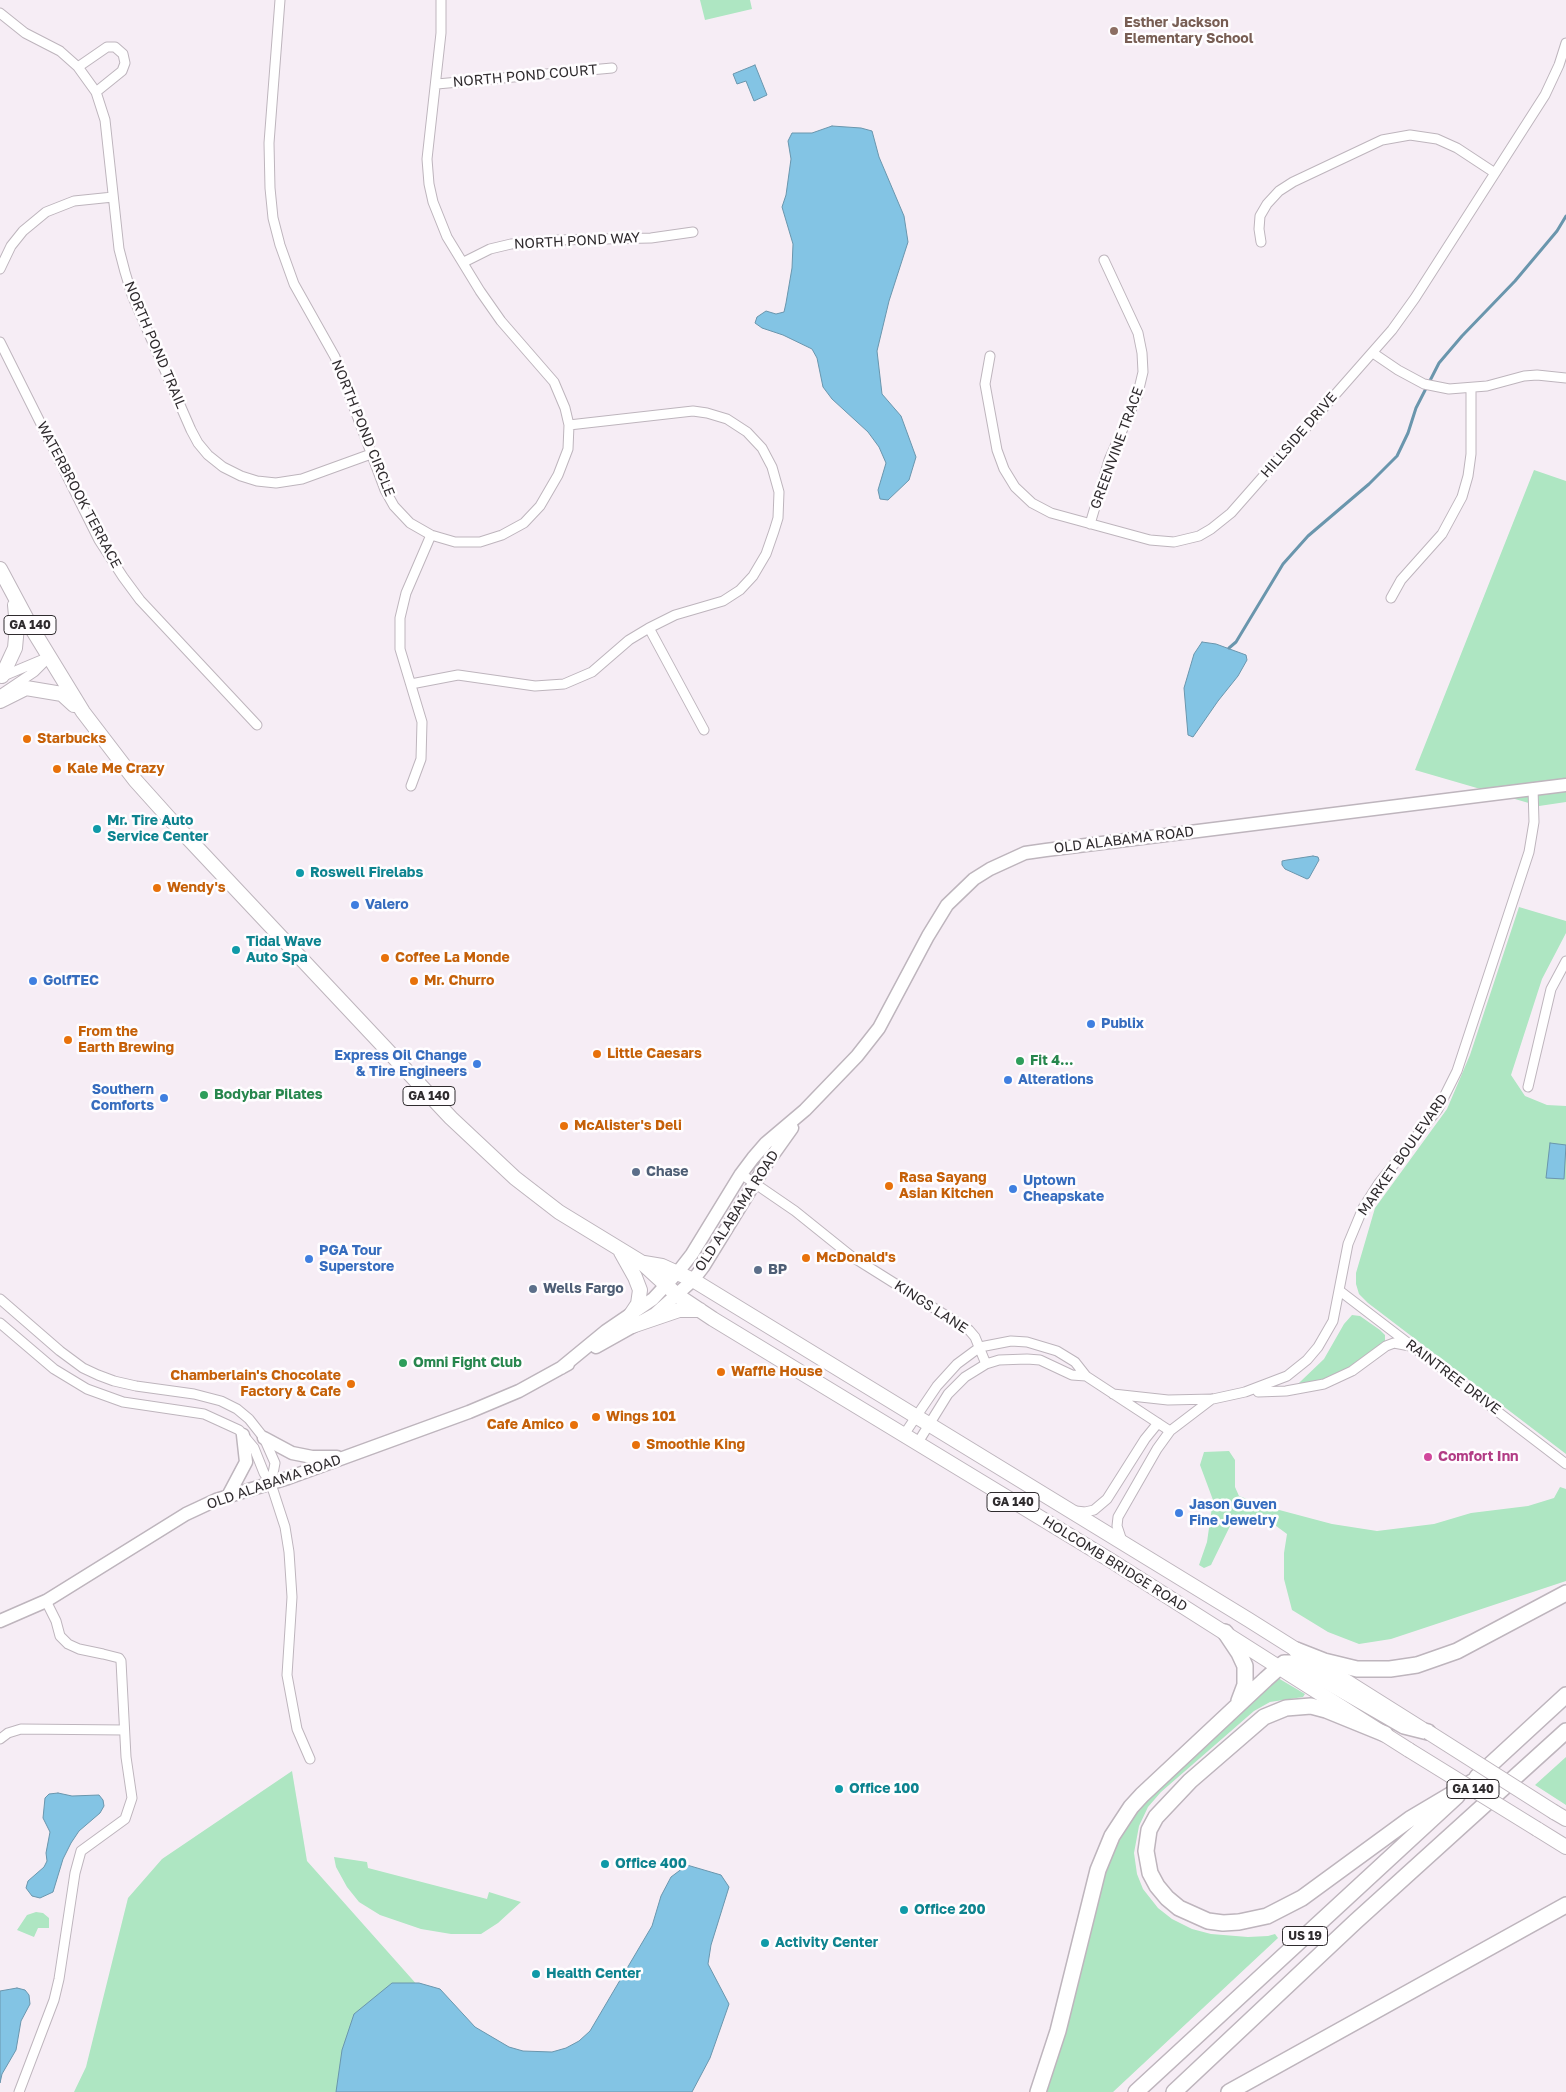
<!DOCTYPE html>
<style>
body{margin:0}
canvas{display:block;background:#f6edf5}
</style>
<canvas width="1566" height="2092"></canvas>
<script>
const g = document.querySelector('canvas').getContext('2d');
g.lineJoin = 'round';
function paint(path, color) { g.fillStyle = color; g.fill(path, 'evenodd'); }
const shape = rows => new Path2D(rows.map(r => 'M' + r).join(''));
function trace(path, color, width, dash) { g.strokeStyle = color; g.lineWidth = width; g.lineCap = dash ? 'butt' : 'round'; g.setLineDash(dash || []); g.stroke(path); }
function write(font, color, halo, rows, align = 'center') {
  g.font = font + ' "Golos Text",sans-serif'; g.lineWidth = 5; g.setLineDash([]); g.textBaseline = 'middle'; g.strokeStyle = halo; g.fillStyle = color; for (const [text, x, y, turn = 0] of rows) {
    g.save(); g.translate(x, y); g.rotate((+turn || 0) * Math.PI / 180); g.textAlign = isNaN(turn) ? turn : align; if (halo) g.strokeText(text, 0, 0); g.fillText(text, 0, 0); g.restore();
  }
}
paint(shape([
 [700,0,750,0,752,9,705,20],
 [1534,470,1566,481,1566,802,1539,806,1415,770],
 [1519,907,1566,921,1566,933,1542,979,1511,1075,1525,1096,1547,1105,1566,1106,1566,1454,1368,1303,1359,1294,1356,1284,1356,1273,1375,1208,1447,1109,1470,1055],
 [1352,1315,1360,1316,1380,1330,1385,1335,1385,1341,1362,1362,1333,1377,1301,1386,1299,1383,1301,1381,1324,1359,1344,1324],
 [1229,1451,1235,1460,1235,1487,1239,1496,1268,1507,1332,1524,1377,1531,1434,1524,1471,1513,1528,1506,1554,1498,1560,1487,1566,1489,1566,1581,1391,1639,1359,1644,1328,1632,1292,1610,1284,1579,1284,1553,1287,1534,1268,1520,1244,1516,1232,1522,1211,1565,1204,1568,1199,1565,1207,1542,1213,1500,1200,1465,1204,1452],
 [1278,1678,1305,1694,1303,1697,1270,1702,1254,1711,1161,1792,1148,1807,1139,1826,1134,1853,1137,1874,1143,1889,1158,1908,1172,1919,1192,1929,1211,1934,1248,1937,1268,1936,1275,1934,1278,1938,1113,2092,1042,2092,1104,1862,1138,1806],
 [1566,1757,1566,1805,1535,1785],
 [292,1771,307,1861,419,1987,350,2092,74,2092,86,2067,128,1898,162,1859],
 [334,1857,367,1862,368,1868,487,1899,489,1892,521,1902,498,1923,481,1934,451,1934,421,1929,380,1915,359,1902,347,1887,336,1867],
 [36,1912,43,1913,49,1918,49,1928,38,1928,34,1937,17,1930,27,1915]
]), '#aee6c2');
const water = shape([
 [755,65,767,95,754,101,746,81,737,84,733,74,755,65],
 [832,126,861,128,872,131,879,157,904,216,908,242,889,301,877,351,882,394,901,416,916,457,909,480,888,500,880,499,878,490,886,463,879,447,868,432,832,399,823,387,817,358,812,349,783,335,762,328,755,323,757,317,766,311,776,314,784,312,786,303,792,268,793,244,782,207,786,195,791,159,788,141,792,133,812,133,832,126],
 [1202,642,1216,644,1246,655,1247,660,1238,676,1218,701,1193,737,1188,735,1184,688,1194,654,1202,642],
 [1313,856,1318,857,1319,860,1309,878,1307,879,1285,869,1282,865,1282,861,1287,860,1313,856],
 [1550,1143,1566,1145,1564,1179,1546,1178,1550,1143],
 [58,1793,72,1796,99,1795,103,1800,104,1806,100,1813,79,1831,71,1843,63,1859,53,1892,40,1898,32,1896,26,1888,28,1881,44,1867,47,1861,46,1853,50,1832,43,1818,45,1798,49,1794,58,1793],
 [687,1865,721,1875,729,1887,711,1945,708,1964,729,2004,710,2058,692,2092,336,2092,342,2050,354,2014,392,1983,419,1983,440,1989,475,2027,509,2047,523,2051,552,2052,566,2048,579,2041,590,2031,652,1926,661,1896,671,1877,687,1865],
 [17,1988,25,1990,29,1995,30,2004,21,2021,16,2050,2,2074,0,2083,0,1991,17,1988]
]);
paint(water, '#83c4e4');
trace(water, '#6a96ad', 1);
trace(shape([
 [1229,648,1236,642,1283,564,1308,536,1369,484,1397,456,1408,433,1416,408,1439,363,1462,336,1515,281,1557,231,1566,216]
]), '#6a96ad', 3);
const street = shape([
 [280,0,269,143,270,188,273,218,280,245,294,284,335,357,385,490,394,506,410,523,431,535,455,542,480,542,502,535,524,523,540,506,558,475,568,449,569,425,565,408,554,382,501,321,480,291,447,237,433,202,429,184,427,159,441,33,441,0],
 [0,13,25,33,60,51,78,67,96,92,105,120,119,249,125,272,132,295,191,430,198,443,208,455,223,467,241,476,257,481,276,483,302,479,371,454],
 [78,67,107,47,115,47,123,54,125,63,122,71,96,92],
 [437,84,612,68],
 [1261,242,1259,229,1260,216,1267,204,1279,191,1293,182,1382,140,1410,135,1437,139,1457,148,1495,173],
 [464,262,490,249,511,244,557,240,651,238,693,232],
 [0,269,11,246,23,231,46,212,74,201,113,197],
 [0,342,99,540,123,577,140,600,257,725],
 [1373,353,1398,370,1424,384,1449,389,1487,386,1524,376,1537,375,1566,378],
 [990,356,985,384,997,450,1004,469,1015,487,1032,503,1051,513,1150,540,1174,542,1199,536,1211,529,1231,513,1392,330,1415,298,1545,95,1559,65,1566,43],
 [1090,524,1109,460,1137,397,1143,372,1142,353,1138,333,1104,260],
 [1391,598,1401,580,1442,534,1462,497,1468,476,1471,454,1471,389],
 [649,628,704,730],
 [1,677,44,659],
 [411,684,458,675,535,686,564,684,592,672,629,640,649,628,675,615,723,601,740,590,753,576,766,554,774,531,778,518,779,492,772,467,762,448,747,432,727,419,707,413,693,411,569,425],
 [0,695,34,672,49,657],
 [411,786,421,759,422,722,400,649,400,618,406,593,431,535],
 [1528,1087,1551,989,1566,961],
 [741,1174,795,1211,851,1256,969,1330,975,1337,986,1364],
 [1340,1291,1566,1464],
 [0,1299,60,1351,83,1368,98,1375,114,1381,136,1386,194,1394,221,1401,237,1409,249,1419,264,1438,275,1463,271,1484],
 [0,1323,54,1369,87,1389,123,1402,204,1414,239,1430,254,1448,264,1473,271,1484,285,1527,289,1552,292,1597,287,1675,297,1729,310,1759],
 [1258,1392,1286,1391,1324,1384,1352,1371,1386,1346,1394,1343,1410,1346],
 [1113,1394,1168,1400,1213,1399,1245,1392,1287,1376,1307,1360,1318,1347,1333,1321,1348,1244,1363,1208,1379,1183,1438,1109,1457,1071,1529,852,1534,822,1533,788],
 [903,1436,937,1386,957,1364,980,1347,1011,1341,1027,1342,1057,1351,1075,1362,1086,1376,1170,1431],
 [917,1444,948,1394,965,1377,986,1364,999,1360,1027,1359,1040,1360,1072,1375,1086,1376],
 [1076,1511,1085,1512,1094,1510,1107,1499,1145,1439,1158,1423],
 [1122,1541,1117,1526,1118,1517,1157,1449,1170,1431,1212,1399],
 [0,1739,8,1733,21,1729,124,1730],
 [19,2092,54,2000,59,1979,75,1873,81,1851,125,1819,132,1798,126,1757,121,1661,119,1658,103,1654,79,1649,68,1644,60,1636,56,1621,46,1601]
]);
const secondary = shape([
 [596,1347,655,1314,693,1280,703,1267,765,1166,792,1128],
 [561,1368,606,1331,653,1299,678,1272,692,1254,741,1174,753,1158,766,1143,805,1110,857,1056,879,1028,928,936,947,905,974,879,990,869,1025,853,1046,850,1566,785],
 [264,1438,292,1453,312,1457,337,1457],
 [228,1496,246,1462,243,1435],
 [0,1621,46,1601,186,1514,216,1500,288,1478,469,1412,519,1391,568,1364]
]);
const primary = shape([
 [0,569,31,627,83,712,135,780,170,819,451,1118,515,1178,559,1212,641,1262,677,1295,713,1319,1110,1560,1409,1750],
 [2,676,15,648,17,626,15,605],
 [0,701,26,688,62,694,74,705],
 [621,1252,635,1277,640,1290,638,1304,630,1316],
 [644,1263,662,1266,693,1280,1249,1620,1422,1729],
 [632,1326,679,1310,700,1310],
 [1554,1812,1566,1819],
 [1537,1829,1566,1847]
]);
const highway = shape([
 [1225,1632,1239,1653,1245,1666,1245,1685,1239,1701],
 [1296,1650,1324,1661,1357,1669,1390,1669,1417,1665,1457,1651,1566,1593],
 [1385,1734,1326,1710,1311,1706,1286,1708,1264,1717,1190,1781,1156,1817,1149,1830,1146,1851,1150,1873,1157,1886,1167,1898,1179,1908,1208,1921,1223,1923,1239,1922,1267,1916,1302,1898,1410,1819,1474,1781],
 [1477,1777,1566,1695],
 [1038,2092,1058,2031,1098,1870,1112,1836,1131,1807,1142,1795,1266,1679,1284,1663,1295,1663,1404,1726,1428,1732],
 [1136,2092,1457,1796],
 [1174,2092,1355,1922,1566,1731],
 [1229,2092,1566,1905]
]);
trace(street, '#beb5bd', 11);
trace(secondary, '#beb5bd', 15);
trace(primary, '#beb5bd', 16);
trace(highway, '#beb5bd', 18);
trace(street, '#fff', 9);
trace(secondary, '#fff', 12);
trace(primary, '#fff', 14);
trace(highway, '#fff', 15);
const primaryBridge = shape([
 [1428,1732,1554,1812],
 [1409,1750,1537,1829]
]);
trace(primaryBridge, '#beb5bd', 16, []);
trace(primaryBridge, '#fff', 14);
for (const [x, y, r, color] of [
 [1114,31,5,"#8d6e63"],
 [27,739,5,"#e8710a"],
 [57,769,5,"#e8710a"],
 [97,829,5,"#0f9aa8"],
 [300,873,5,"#0f9aa8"],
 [157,888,5,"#e8710a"],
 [355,905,5,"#3f7fe0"],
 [236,950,5,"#0f9aa8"],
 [385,958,5,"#e8710a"],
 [33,981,5,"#3f7fe0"],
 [414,981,5,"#e8710a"],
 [1091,1024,5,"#3f7fe0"],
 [68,1040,5,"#e8710a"],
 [597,1054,5,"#e8710a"],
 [1020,1061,5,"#2e9e5b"],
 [477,1064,5,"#3f7fe0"],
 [1008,1080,5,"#3f7fe0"],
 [204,1095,5,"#2e9e5b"],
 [164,1098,5,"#3f7fe0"],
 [564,1126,5,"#e8710a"],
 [636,1172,5,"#5c6f8a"],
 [889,1186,5,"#e8710a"],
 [1013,1189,5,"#3f7fe0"],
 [806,1258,5,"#e8710a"],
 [309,1259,5,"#3f7fe0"],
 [758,1270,5,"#5c6f8a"],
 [533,1289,5,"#5c6f8a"],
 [403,1363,5,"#2e9e5b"],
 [721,1372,5,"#e8710a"],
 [351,1384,5,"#e8710a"],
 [596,1417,5,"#e8710a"],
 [574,1425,5,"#e8710a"],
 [636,1445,5,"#e8710a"],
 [1428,1457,5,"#d1479c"],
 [1179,1513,5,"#3f7fe0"],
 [839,1789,5,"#0f9aa8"],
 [605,1864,5,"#0f9aa8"],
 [904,1910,5,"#0f9aa8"],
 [765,1943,5,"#0f9aa8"],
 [536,1974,5,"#0f9aa8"]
]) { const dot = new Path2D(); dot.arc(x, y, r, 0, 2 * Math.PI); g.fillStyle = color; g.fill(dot); trace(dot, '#fffdff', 2); }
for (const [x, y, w] of [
 [30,625,52],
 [429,1096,52],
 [1013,1502,52],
 [1473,1789,52],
 [1305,1936,45]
]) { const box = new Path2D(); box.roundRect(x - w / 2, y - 9.5, w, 19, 4); g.fillStyle = '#fffdff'; g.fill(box); trace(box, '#2f2b2e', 1); }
write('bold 12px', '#2f2b2e', null, [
 ["GA 140",30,625],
 ["GA 140",429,1096],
 ["GA 140",1013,1502],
 ["GA 140",1473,1789],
 ["US 19",1305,1936]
]);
write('bold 14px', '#785e54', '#fffdff', [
 ["Esther Jackson",1124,23],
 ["Elementary School",1124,39]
], 'left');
write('14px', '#2f2b2e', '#fffdff', [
 ["NORTH POND COURT",525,76,-5],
 ["NORTH POND WAY",577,241,-3],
 ["NORTH POND TRAIL",155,345,67],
 ["NORTH POND CIRCLE",363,428,68],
 ["HILLSIDE DRIVE",1299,435,-49],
 ["GREENVINE TRACE",1117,448,-70],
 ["WATERBROOK TERRACE",79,495,62],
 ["OLD ALABAMA ROAD",1124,840,-7],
 ["MARKET BOULEVARD",1403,1155,-55],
 ["OLD ALABAMA ROAD",737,1211,-57],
 ["KINGS LANE",931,1307,33],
 ["RAINTREE DRIVE",1453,1377,37],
 ["OLD ALABAMA ROAD",274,1482,-19],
 ["HOLCOMB BRIDGE ROAD",1115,1564,32]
]);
write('bold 14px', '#c56008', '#fffdff', [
 ["Starbucks",37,739],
 ["Kale Me Crazy",67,769],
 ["Wendy's",167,888],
 ["Coffee La Monde",395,958],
 ["Mr. Churro",424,981],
 ["From the",78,1032],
 ["Earth Brewing",78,1048],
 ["Little Caesars",607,1054],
 ["McAlister's Deli",574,1126],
 ["Rasa Sayang",899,1178],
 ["Asian Kitchen",899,1194],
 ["McDonald's",816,1258],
 ["Waffle House",731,1372],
 ["Chamberlain's Chocolate",341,1376,"right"],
 ["Factory & Cafe",341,1392,"right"],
 ["Wings 101",606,1417],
 ["Cafe Amico",564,1425,"right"],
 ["Smoothie King",646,1445]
], 'left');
write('bold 14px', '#0d838f', '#fffdff', [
 ["Mr. Tire Auto",107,821],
 ["Service Center",107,837],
 ["Roswell Firelabs",310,873],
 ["Tidal Wave",246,942],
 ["Auto Spa",246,958],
 ["Office 100",849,1789],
 ["Office 400",615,1864],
 ["Office 200",914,1910],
 ["Activity Center",775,1943],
 ["Health Center",546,1974]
], 'left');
write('bold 14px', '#366cbe', '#fffdff', [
 ["Valero",365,905],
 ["GolfTEC",43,981],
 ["Publix",1101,1024],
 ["Express Oil Change",467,1056,"right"],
 ["& Tire Engineers",467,1072,"right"],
 ["Alterations",1018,1080],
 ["Southern",154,1090,"right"],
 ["Comforts",154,1106,"right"],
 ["Uptown",1023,1181],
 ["Cheapskate",1023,1197],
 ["PGA Tour",319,1251],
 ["Superstore",319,1267],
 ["Jason Guven",1189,1505],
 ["Fine Jewelry",1189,1521]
], 'left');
write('bold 14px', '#27864d', '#fffdff', [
 ["Fit 4...",1030,1061],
 ["Bodybar Pilates",214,1095],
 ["Omni Fight Club",413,1363]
], 'left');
write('bold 14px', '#4e5e75', '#fffdff', [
 ["Chase",646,1172],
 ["BP",768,1270],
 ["Wells Fargo",543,1289]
], 'left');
write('bold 14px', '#b23c85', '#fffdff', [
 ["Comfort Inn",1438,1457]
], 'left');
</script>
